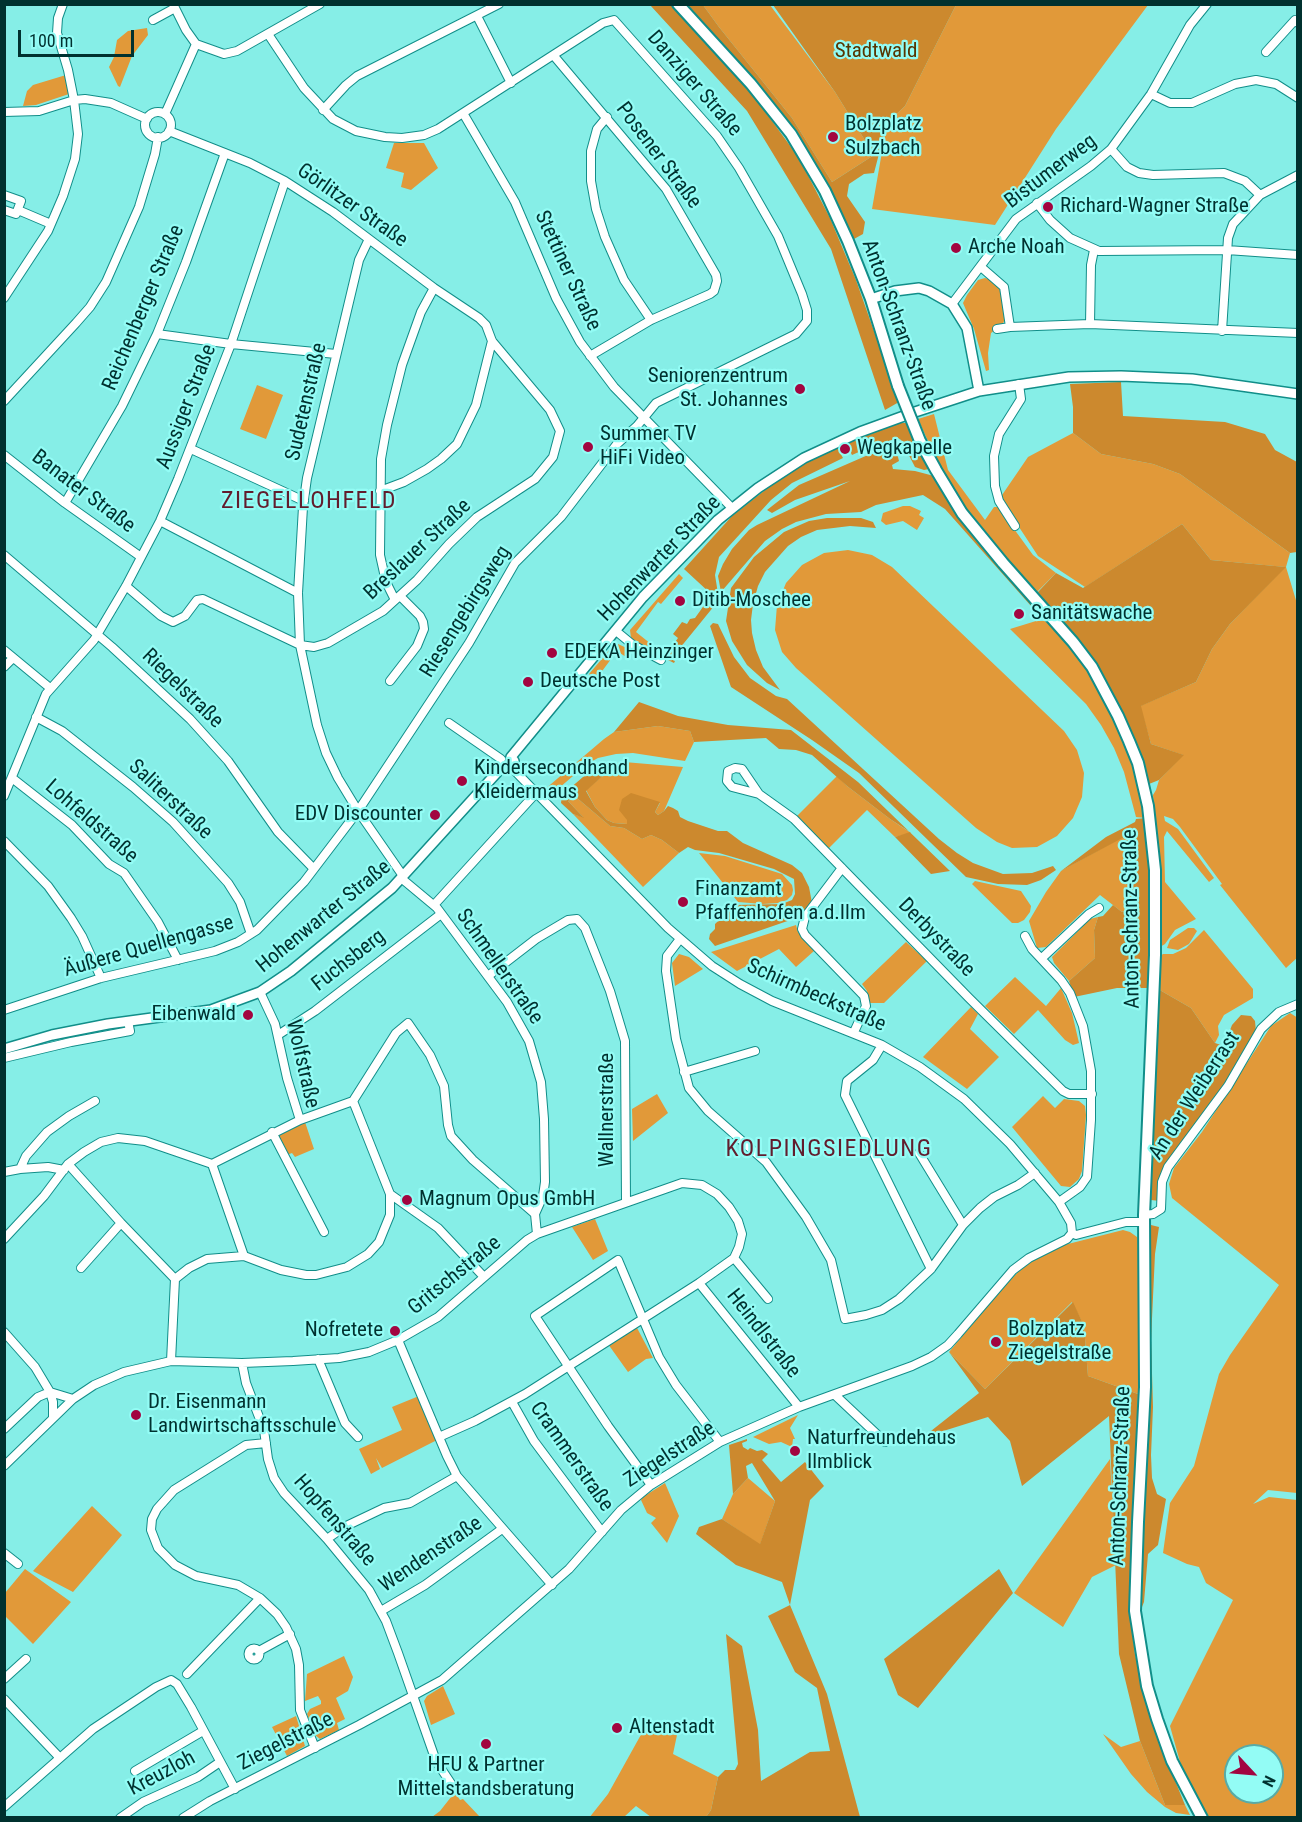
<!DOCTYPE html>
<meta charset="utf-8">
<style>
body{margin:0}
#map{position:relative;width:1302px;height:1822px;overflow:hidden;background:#86eee7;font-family:"Roboto Condensed",sans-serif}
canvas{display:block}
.frame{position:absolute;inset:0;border:6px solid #00312f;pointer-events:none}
.north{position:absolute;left:1224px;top:1744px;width:60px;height:60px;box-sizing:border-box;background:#93fcf5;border:2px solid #58aba6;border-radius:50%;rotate:116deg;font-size:16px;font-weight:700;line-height:24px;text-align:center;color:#00312f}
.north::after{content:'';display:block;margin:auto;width:21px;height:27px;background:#a20540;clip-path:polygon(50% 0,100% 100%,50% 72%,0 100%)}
.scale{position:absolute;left:18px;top:30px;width:116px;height:27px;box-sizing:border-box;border:3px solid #00312f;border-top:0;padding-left:8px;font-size:18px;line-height:21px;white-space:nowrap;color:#00312f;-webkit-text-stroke:4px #93fcf5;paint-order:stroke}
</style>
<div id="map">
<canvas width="1302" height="1822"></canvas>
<div class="frame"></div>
<div class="north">N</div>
<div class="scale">100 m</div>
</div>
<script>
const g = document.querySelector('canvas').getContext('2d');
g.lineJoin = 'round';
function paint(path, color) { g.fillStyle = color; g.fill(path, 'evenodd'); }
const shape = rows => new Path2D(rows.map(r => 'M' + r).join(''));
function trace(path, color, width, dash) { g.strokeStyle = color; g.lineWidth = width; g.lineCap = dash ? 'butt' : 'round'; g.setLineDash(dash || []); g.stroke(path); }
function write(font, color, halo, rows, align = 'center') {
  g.font = font + ' "Roboto Condensed",sans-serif'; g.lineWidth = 4.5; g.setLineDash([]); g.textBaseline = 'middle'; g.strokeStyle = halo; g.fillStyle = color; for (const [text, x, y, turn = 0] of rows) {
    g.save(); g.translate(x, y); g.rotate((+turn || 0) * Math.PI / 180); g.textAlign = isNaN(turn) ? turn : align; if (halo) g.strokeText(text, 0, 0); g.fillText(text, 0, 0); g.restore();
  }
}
paint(shape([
 [703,5,770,5,835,92,874,155,832,182,792,118,719,27],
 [956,5,1148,5,1056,129,995,225,872,209,887,123,905,106],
 [147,28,148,35,132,56,120,87,118,86,109,67,114,57,117,40,128,31],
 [66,75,69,94,36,105,23,106,27,91,33,85],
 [394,143,424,143,438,168,411,190,401,187,404,173,386,168],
 [985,278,994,281,999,288,1004,302,1005,318,1003,324,991,333,988,353,989,370,986,371,974,329,963,303,967,295,978,280],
 [257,385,283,395,266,439,240,429],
 [934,414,948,470,985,520,994,507,998,507,1033,555,1056,573,1036,593,968,512,937,461,918,419],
 [1073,433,1101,454,1153,464,1180,474,1290,553,1286,567,1298,607,1298,957,1286,968,1220,885,1222,884,1180,827,1173,819,1164,816,1165,821,1178,829,1214,878,1209,882,1167,831,1164,837,1165,882,1196,919,1175,930,1165,944,1160,947,1158,858,1153,795,1156,790,1159,780,1183,755,1151,744,1140,706,1196,682,1212,649,1230,624,1285,567,1211,560,1182,524,1085,587,1038,556,1000,498,1028,457],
 [903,506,910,506,921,511,919,515,924,518,917,530,903,521,886,525,881,521,883,513],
 [848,550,872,555,892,567,1064,731,1077,750,1084,773,1082,797,1073,818,1057,836,1037,847,1012,848,997,842,976,828,796,668,782,652,775,630,777,605,786,583,802,565,824,553],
 [679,574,683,578,661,604,658,602,636,632,651,644,648,648,645,647,631,638,630,630],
 [1036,621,1045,621,1056,629,1080,659,1106,701,1137,776,1146,818,1136,817,1124,772,1114,748,1101,725,1086,704,1010,629],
 [618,644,631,650,626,657,617,651,594,682,589,674,612,647],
 [658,726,690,731,694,742,685,761,633,753,616,754,598,758,587,764,552,794,544,790,604,739,614,732],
 [624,762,683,767,664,811,658,815,655,812,660,803,627,820,627,824,614,823,607,820,595,807,586,790,606,773,602,765],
 [837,776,847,786,890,819,911,833,895,837,867,810,828,849,796,817],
 [577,798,610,826,624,828,642,839,651,835,662,840,679,853,643,887,573,814,583,817,568,801],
 [1126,835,1134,908,1122,912,1100,895,1046,947,1037,948,1029,921,1046,892,1061,871],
 [699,853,725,856,782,874,792,885,793,890,792,895,787,900,778,903,763,904,738,902],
 [975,881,1021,891,1031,906,1030,912,1024,920,1018,923,1012,923,972,884],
 [1098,917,1094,930,1095,958,1069,981,1054,963,1052,957,1090,919],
 [796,925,798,932,814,951,796,967,779,949,737,971,711,952],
 [1188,928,1194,928,1197,931,1189,944,1178,950,1167,948,1170,940],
 [1204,930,1253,989,1253,998,1224,1015,1218,1026,1219,1035,1215,1043,1191,1008,1158,989,1158,958,1163,954,1173,954,1186,948],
 [906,942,927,961,884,1003,869,1003,867,991,862,984],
 [679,954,689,957,703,969,675,986,672,963],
 [1015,977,1046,1006,1061,988,1072,1013,1079,1043,1073,1045,1065,1040,1038,1010,1014,1034,985,1006],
 [971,1007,978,1014,970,1029,999,1057,967,1089,923,1057],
 [1290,1013,1298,1018,1297,1493,1268,1490,1253,1504,1269,1497,1297,1500,1297,1817,1208,1817,1182,1769,1170,1726,1233,1600,1206,1583,1199,1567,1187,1564,1163,1553,1170,1503,1194,1466,1219,1374,1230,1355,1279,1285,1172,1198,1169,1184,1174,1168,1202,1132,1271,1026],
 [1236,1756,1272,1756,1272,1792,1236,1792],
 [657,1094,668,1113,633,1141,632,1109],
 [1043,1096,1055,1108,1064,1099,1079,1101,1085,1106,1086,1115,1082,1171,1079,1179,1070,1187,1061,1186,1012,1127],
 [305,1122,314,1149,295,1157,292,1153,284,1156,278,1136,282,1130],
 [595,1219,608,1251,593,1260,572,1227],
 [1123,1230,1130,1232,1137,1237,1138,1241,1138,1394,1088,1376,1084,1326,1072,1302,985,1389,949,1352,1001,1290,1018,1272,1032,1261,1064,1245],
 [636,1326,653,1358,646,1359,628,1372,608,1344],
 [419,1396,437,1440,382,1468,376,1458,380,1469,371,1474,359,1449,402,1430,392,1407],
 [798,1415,790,1428,795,1439,793,1439,792,1447,781,1442,769,1444,753,1437],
 [1110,1459,1116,1565,1092,1577,1063,1627,1014,1593],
 [748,1478,775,1501,760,1545,722,1519,733,1494],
 [665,1483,679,1516,667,1543,651,1523,656,1518,647,1513,641,1500,643,1497],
 [92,1506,122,1535,73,1592,33,1571],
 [25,1569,71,1602,33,1644,5,1616,5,1593],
 [344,1656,353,1677,348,1691,336,1698,345,1719,337,1723,339,1730,320,1739,315,1735,307,1714,310,1709,321,1704,321,1701,318,1696,305,1701,307,1674],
 [443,1686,455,1714,431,1725,424,1701,427,1696],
 [296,1716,305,1746,287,1756,272,1727],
 [643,1731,677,1735,673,1754,718,1777,711,1810,706,1817,651,1817,636,1806,624,1817,589,1818,608,1794],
 [1103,1734,1121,1747,1140,1741,1165,1805,1185,1805,1190,1815,1176,1813,1165,1807,1147,1792,1131,1774],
 [455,1792,460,1800,463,1799,480,1817,432,1817,440,1811]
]), '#e19939');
paint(shape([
 [650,5,672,5,751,92,799,158,830,218,856,280,899,402,885,410,831,249,747,111],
 [685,5,703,5,719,27,792,118,832,182,874,155,835,92,773,5,956,5,905,106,887,123,874,173,864,174,849,184,847,196,865,222,863,234,854,239,828,190],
 [1121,382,1123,416,1225,422,1265,434,1275,450,1297,462,1297,552,1290,553,1180,474,1153,464,1101,454,1073,433,1073,407,1070,384],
 [897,423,907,423,929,469,924,470,915,467,901,440,898,438,870,447,852,455,846,443],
 [837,447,843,458,792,483,771,500,719,557,715,575,719,600,671,659,675,661,674,663,656,654,656,650,665,656,678,638,673,634,682,622,687,624,690,619,695,618,710,597,710,593,684,569,732,516,769,487,805,463],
 [887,451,895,453,898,457,899,461,892,465,893,469,915,471,934,476,961,518,1041,612,1039,615,945,509,923,495,876,505,861,512,826,514,796,522,782,529,765,541,721,592,718,576,723,564,732,549,749,530,757,525,850,481,795,500,772,513,767,510,799,485,868,455],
 [827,518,861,518,873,522,876,528,850,526,817,530,801,537,788,546,765,572,758,586,753,604,751,620,752,633,756,650,763,667,780,690,767,683,747,665,732,641,726,621,731,588,754,557,784,532,809,521],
 [1182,524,1211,560,1286,567,1230,624,1212,649,1196,682,1141,706,1151,744,1184,755,1159,780,1149,784,1124,718,1064,624,1037,593,1056,573,1083,588],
 [713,623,718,624,734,657,750,678,776,696,787,699,939,839,957,853,973,863,1003,874,1032,873,1053,866,1056,870,1041,880,1027,885,998,884,966,877,859,773,812,740,731,687,710,626],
 [639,702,678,716,728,725,791,730,858,782,950,871,931,874,895,837,910,832,890,819,847,786,812,755,796,750,779,749,766,738,694,742,690,731,658,726,614,732],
 [602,765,606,773,586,791,595,807,607,820,614,823,627,824,627,820,619,810,622,799,631,793,660,802,655,812,658,815,664,811,668,806,673,808,678,811,680,817,688,821,718,831,727,831,743,843,792,865,802,873,809,887,812,903,802,916,715,946,709,939,710,934,715,929,715,924,735,905,782,904,792,900,795,894,794,879,774,869,719,853,695,850,688,847,679,853,662,840,651,835,642,839,624,828,610,826,577,798,568,801,584,818,573,814,561,803,562,795,583,777],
 [1146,818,1151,899,1148,988,1117,988,1074,997,1069,981,1095,958,1094,930,1098,917,1103,916,1113,905,1122,912,1134,908,1126,836,1061,871,1106,837,1135,822,1136,819],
 [1158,989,1191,1008,1215,1043,1221,1045,1225,1043,1232,1025,1241,1015,1251,1016,1255,1021,1256,1032,1222,1090,1166,1164,1160,1181,1160,1201,1151,1200],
 [1151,1225,1159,1227,1155,1254,1151,1340,1153,1407,1151,1455,1152,1478,1157,1494,1166,1499,1158,1545,1148,1554,1144,1602,1140,1612,1138,1536,1146,1296],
 [1073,1302,1084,1326,1088,1376,1138,1394,1129,1599,1135,1655,1156,1734,1185,1805,1165,1805,1140,1741,1119,1654,1109,1416,1022,1486,1010,1441,988,1417,937,1433,912,1446,979,1393,949,1352,985,1389],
 [747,1439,747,1441,742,1443,743,1447,748,1450,750,1448,757,1451,762,1450,768,1454,762,1460,781,1482,805,1462,824,1486,810,1500,790,1605,827,1694,860,1817,706,1817,711,1810,718,1777,725,1770,735,1770,738,1764,726,1634,742,1646,758,1730,761,1781,810,1752,830,1751,817,1688,795,1672,768,1616,790,1605,782,1582,736,1565,696,1534,699,1527,722,1519,760,1544,775,1501,752,1463,746,1466,748,1478,733,1494,729,1445],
 [999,1569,1013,1593,918,1708,898,1695,884,1659]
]), '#cc892e');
const minor = shape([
 [173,4,186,30,196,44,224,54,237,51,320,4],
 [477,16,511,83],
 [153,20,175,8],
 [1266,52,1295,20,1298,23],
 [554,56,666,189,716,275,717,281,714,291,710,294,651,320,590,356],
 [1151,94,1170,103,1192,103,1235,84,1256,80,1276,84,1298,98],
 [323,110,346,85,357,76,499,4],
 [4,112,39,111,74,100,85,99,111,103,147,119],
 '145 125a13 13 0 1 1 26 0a13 13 0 1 1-26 0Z',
 [463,113,515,202,556,298,580,342,614,387,732,508],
 [165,114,196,44],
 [607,117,597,129,591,151,591,181,596,209,605,237,624,280,651,320],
 [1111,149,1127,167,1139,173,1153,175,1224,173,1245,181,1260,195],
 [4,195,21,201,16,214,4,210],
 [1037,203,1050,220,1070,238,1099,251,1227,250,1298,255],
 [18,210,51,224],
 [369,239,359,260,307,478,303,507,298,593,300,645,317,725,326,753,338,778,358,811,403,876],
 [981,267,1004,287,1010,327,1090,324,1298,333],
 [4,298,48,231,63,196,75,159,78,134,74,100,68,70,57,33,58,18,63,4],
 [952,304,1016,219,1091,166,1111,149,1151,94,1190,25,1207,4],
 [1090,324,1091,265,1094,250],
 [997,329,1010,327],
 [1222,331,1228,238,1233,224,1260,195,1298,175],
 [157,334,231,344,336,354],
 [4,401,76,323,90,307,106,282,139,207,155,154,158,137],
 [191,449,304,501],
 [4,455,65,503,141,557],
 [380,491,404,482,427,469,441,459,457,444,476,405,492,341],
 [65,503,122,406,157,334,186,262,225,153],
 [160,521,298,593],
 [1015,526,999,501,995,486,994,456,999,434,1021,399,1019,384],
 [4,555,112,647,190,719,228,761,278,832,314,869],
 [126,586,161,616,173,622,185,616,197,600,203,599,300,645,314,647,328,643,383,611,417,580,449,544,477,517,535,479,553,457,560,431,550,410,492,341,486,325,479,318,434,288,333,212,285,181,250,163,169,131],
 [395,600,386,582,380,555,381,459,387,425,402,365,421,312,434,288],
 [616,631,633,645,661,660],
 [4,650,50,688],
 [4,667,13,658],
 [390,681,417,646,424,629,423,622,420,616,400,596],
 [36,717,62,731,133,787,173,822,228,883,240,902,251,934],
 [449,723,501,759],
 [512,768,668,928,712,966,740,984,772,1001,882,1045,920,1067,964,1099,1010,1144,1059,1202,1071,1223,1072,1233],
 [12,778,72,825,109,864,124,873,158,922,178,960],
 [759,794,732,787,727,781,728,771,735,768,742,769,759,794,794,819,969,998,1063,1091,1069,1094,1092,1094],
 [4,796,46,694,94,640,126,586,160,521,178,479,231,344,285,181],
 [4,841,48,886,71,918,82,936,101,978],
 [842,868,805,917,802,929,805,935,864,996,866,1006,854,1032],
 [401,878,437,908,507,1002,529,1041,541,1082,544,1119,545,1182,543,1196,535,1214,537,1234],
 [434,905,537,792],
 [1025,936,1032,949,1061,980,1070,993,1083,1026,1091,1071,1091,1120,1087,1177,1080,1187,1059,1202],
 [680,939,667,956,666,971,676,1039,689,1088,708,1111,766,1162,806,1217,831,1260,845,1319,866,1315,882,1310,899,1299,931,1269,963,1225,980,1208,994,1197,1018,1185,1035,1173],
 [1042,958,1089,914,1099,908],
 [488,976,536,939,568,920,577,919,585,928,610,991,625,1041,626,1202],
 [260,992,275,1024,287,1078,300,1120,212,1164,244,1256,281,1270,306,1275,316,1275,347,1267,368,1254,379,1242,390,1215,390,1194],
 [4,1010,101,978,215,951,238,942,257,930,304,882,358,811,469,643,515,563,561,517,617,444,637,426,656,403,796,334,807,321,807,310,802,294,778,236,739,168,717,136,614,20,603,23,438,129,424,135,402,138,385,137,356,131,333,119,304,88,268,34],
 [278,1035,315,1011,441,914],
 [882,1045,873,1060,847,1081,845,1095,931,1269],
 [4,1058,71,1042,130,1031,128,1021],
 [684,1072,755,1051],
 [353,1101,396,1033,408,1023,430,1055,444,1086,448,1125,451,1136,473,1160,535,1214],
 [300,1120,353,1101,390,1194,438,1228,484,1277],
 [272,1132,324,1232],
 [919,1153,963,1225],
 [68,1164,121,1223,175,1279,189,1268,207,1259,244,1256],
 [20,1169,48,1167,64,1170],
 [4,1172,20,1169,26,1156,47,1132,69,1116,95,1101],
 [1144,1215,1153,1214,1161,1209,1162,1182,1168,1167,1228,1086,1261,1029,1279,1012,1298,1004],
 [1072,1233,1076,1235,1126,1222,1144,1222],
 [4,1239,44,1196,68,1164,84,1152,101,1142,118,1138,145,1141,212,1164],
 [734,1258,768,1299],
 [81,1268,121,1223],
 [699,1283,799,1407],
 [4,1332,35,1367,50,1392,73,1399],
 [398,1340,447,1456,457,1476,552,1585],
 [318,1359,345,1423,358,1437],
 [171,1361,175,1279],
 [242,1363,246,1383,264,1430,268,1459,274,1478,284,1493,327,1539,369,1590,386,1621,398,1653,436,1761,452,1785],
 [835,1395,885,1442],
 [512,1402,534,1441,602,1532],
 [4,1429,38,1397,50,1392,53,1402,53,1417],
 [266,1443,246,1445,174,1490,157,1509,152,1519,151,1530,158,1548,175,1565,196,1576,238,1585,260,1598,277,1614,286,1627,296,1649,299,1665,300,1710,315,1748],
 [4,1466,73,1399,94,1385,124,1372,171,1361,242,1363,293,1361,339,1358,369,1352,398,1340,438,1317,527,1240,537,1234,682,1183,702,1185,717,1194,729,1207,738,1221,742,1234,739,1247,734,1258,699,1283,525,1394,475,1421,439,1437],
 [651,1485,608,1426,535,1316,618,1260,659,1357,676,1385,720,1442],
 [327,1539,344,1527,384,1508,410,1503,457,1476],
 [4,1553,18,1564],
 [381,1611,425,1585,502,1529],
 '248.5 1654a5.5 5.5 0 1 1 11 0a5.5 5.5 0 1 1-11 0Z',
 [259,1651,290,1634],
 [187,1674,260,1598],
 [4,1679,26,1659],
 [4,1699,59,1757],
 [135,1771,203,1731],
 [4,1807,93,1729,156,1687,171,1680,177,1684,191,1707,235,1789],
 [120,1818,143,1802,198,1777,220,1762],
 [183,1818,210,1801,359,1725,442,1680,569,1569,621,1510,651,1485,720,1442,799,1407,912,1366,931,1357,948,1345,958,1334,1013,1270,1029,1258,1067,1239,1072,1233]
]);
const tertiary = shape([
 [871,299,895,291,919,288,929,291,952,304,967,328,979,391],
 [915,412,979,391,1069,377,1121,376,1192,379,1298,394],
 [511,757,643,597,718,520,758,488,804,458,860,432,904,416],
 [502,767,506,770,513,767,514,761,511,757],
 [4,1049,52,1035,108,1024,211,1010,260,992,291,971,392,888,502,767]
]);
const secondary = shape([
 [678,4,751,84,791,134,825,191,848,241,871,299,898,386],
 [920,441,936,470,962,513,1003,563,1073,642,1092,667,1118,716,1129,741,1138,763,1148,806,1155,870,1155,955,1144,1215,1145,1387,1138,1522,1135,1611,1147,1686,1157,1719,1172,1761,1202,1818]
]);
trace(minor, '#118e89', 10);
trace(tertiary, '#118e89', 12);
trace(secondary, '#118e89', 14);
trace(minor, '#fff', 8);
trace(tertiary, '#fff', 9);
trace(secondary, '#fff', 10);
const secondaryBridge = shape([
 [898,386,920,441]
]);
trace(secondaryBridge, '#118e89', 14, []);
trace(secondaryBridge, '#fff', 10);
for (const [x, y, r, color] of [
 [833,137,6,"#a20540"],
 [1048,207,6,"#a20540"],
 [956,248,6,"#a20540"],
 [800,389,6,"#a20540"],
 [588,447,6,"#a20540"],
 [845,449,6,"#a20540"],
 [680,601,6,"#a20540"],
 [1019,614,6,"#a20540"],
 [552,653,6,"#a20540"],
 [528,682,6,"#a20540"],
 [462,781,6,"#a20540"],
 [435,815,6,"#a20540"],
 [683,902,6,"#a20540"],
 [248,1015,6,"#a20540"],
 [407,1200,6,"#a20540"],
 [395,1331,6,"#a20540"],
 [996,1342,6,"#a20540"],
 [136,1415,6,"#a20540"],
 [795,1451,6,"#a20540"],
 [617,1728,6,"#a20540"],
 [486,1744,6,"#a20540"]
]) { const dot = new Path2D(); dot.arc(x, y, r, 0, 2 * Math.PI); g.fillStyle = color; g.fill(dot); trace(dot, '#93fcf5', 2); }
write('21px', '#573501', '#93fcf5', [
 ["Stadtwald",876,52]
]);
write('21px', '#00312f', '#93fcf5', [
 ["Danziger Straße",694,84,49],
 ["Posener Straße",658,156,53],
 ["Bistumerweg",1051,172,-37],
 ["Görlitzer Straße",352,206,35],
 ["Stettiner Straße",567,271,65],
 ["Reichenberger Straße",144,308,-67],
 ["Anton-Schranz-Straße",898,325,70],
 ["Sudetenstraße",307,402,-77],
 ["Aussiger Straße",187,407,-69],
 ["Banater Straße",83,492,37],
 ["Breslauer Straße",418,550,-43],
 ["Hohenwarter Straße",660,559,-46],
 ["Riesengebirgsweg",466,612,-58],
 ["Riegelstraße",182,689,44],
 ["Saliterstraße",170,800,43],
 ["Lohfeldstraße",91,822,41],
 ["Hohenwarter Straße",324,917,-39],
 ["Anton-Schranz-Straße",1132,919,-91],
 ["Derbystraße",936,938,46],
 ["Äußere Quellengasse",149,947,-16],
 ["Fuchsberg",349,961,-38],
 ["Schmellerstraße",499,967,55],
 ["Schirmbeckstraße",816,996,24],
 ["Wolfstraße",302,1064,77],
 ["An der Weiberrast",1195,1096,-57],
 ["Wallnerstraße",608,1110,-90],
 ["Gritschstraße",455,1276,-39],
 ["Heindlstraße",763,1334,52],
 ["Ziegelstraße",670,1455,-33],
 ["Crammerstraße",571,1457,55],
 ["Anton-Schranz-Straße",1121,1476,-88],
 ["Hopfenstraße",334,1521,49],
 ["Wendenstraße",431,1555,-34],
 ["Ziegelstraße",286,1742,-27],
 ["Kreuzloh",162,1774,-28]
]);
write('21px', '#00312f', '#93fcf5', [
 ["Bolzplatz",845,125],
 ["Sulzbach",845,149],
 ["Richard-Wagner Straße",1060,207],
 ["Arche Noah",968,248],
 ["Seniorenzentrum",788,377,"right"],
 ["St. Johannes",788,401,"right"],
 ["Summer TV",600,435],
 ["HiFi Video",600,459],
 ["Wegkapelle",857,449],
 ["Ditib-Moschee",692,601],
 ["Sanitätswache",1031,614],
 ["EDEKA Heinzinger",564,653],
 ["Deutsche Post",540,682],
 ["Kindersecondhand",474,769],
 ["Kleidermaus",474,793],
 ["EDV Discounter",423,815,"right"],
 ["Finanzamt",695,890],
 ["Pfaffenhofen a.d.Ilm",695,914],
 ["Eibenwald",236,1015,"right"],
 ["Magnum Opus GmbH",419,1200],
 ["Bolzplatz",1008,1330],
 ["Ziegelstraße",1008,1354],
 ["Nofretete",383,1331,"right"],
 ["Dr. Eisenmann",148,1403],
 ["Landwirtschaftsschule",148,1427],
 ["Naturfreundehaus",807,1439],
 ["Ilmblick",807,1463],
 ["Altenstadt",629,1728],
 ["HFU & Partner",486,1766,"center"],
 ["Mittelstandsberatung",486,1790,"center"]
], 'left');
g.letterSpacing = '1.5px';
write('24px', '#621d2d', '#93fcf5', [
 ["ZIEGELLOHFELD",309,502],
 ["KOLPINGSIEDLUNG",829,1150]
]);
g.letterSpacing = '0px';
</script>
